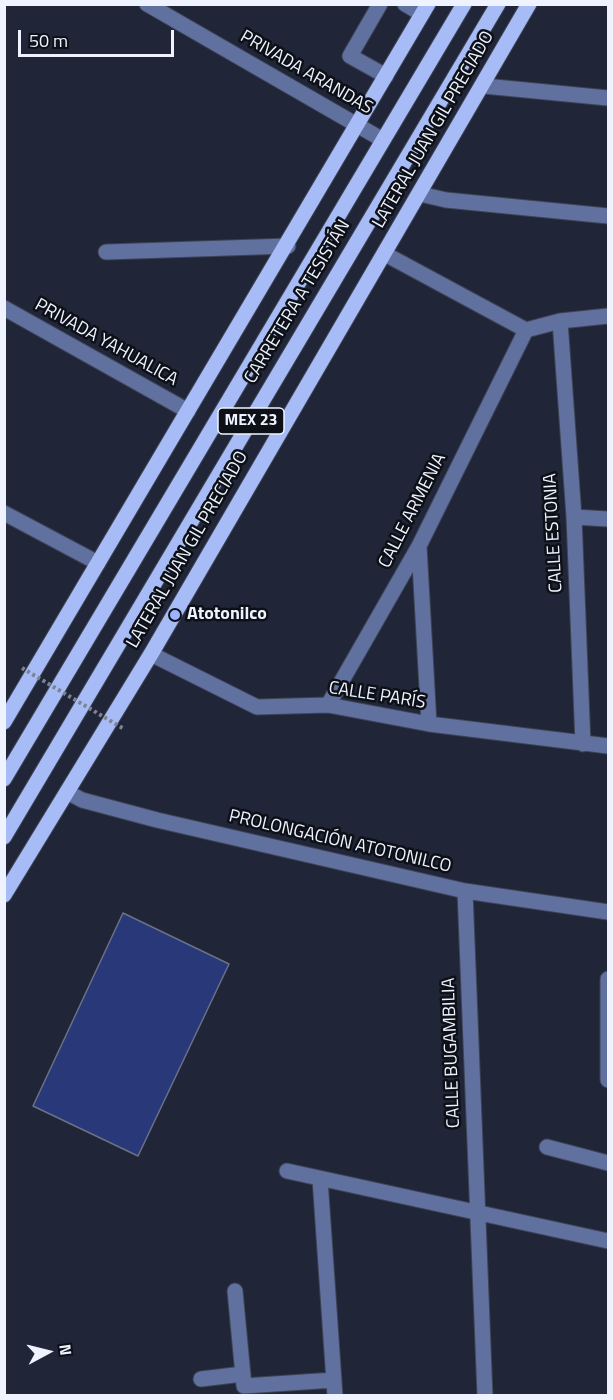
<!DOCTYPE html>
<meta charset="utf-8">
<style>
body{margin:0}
#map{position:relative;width:613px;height:1400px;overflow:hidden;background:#202638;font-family:"Titillium Web",sans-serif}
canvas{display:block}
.frame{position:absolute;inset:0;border:6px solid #eef3ff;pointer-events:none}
.north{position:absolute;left:18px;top:1322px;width:60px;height:60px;-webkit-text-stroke:4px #0d1017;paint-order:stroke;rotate:83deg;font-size:16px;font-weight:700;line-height:24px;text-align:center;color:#eef3ff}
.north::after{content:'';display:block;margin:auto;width:21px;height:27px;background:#eef3ff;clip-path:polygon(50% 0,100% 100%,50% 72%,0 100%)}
.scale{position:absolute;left:18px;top:30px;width:156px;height:27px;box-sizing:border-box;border:3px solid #eef3ff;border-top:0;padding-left:8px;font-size:18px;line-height:21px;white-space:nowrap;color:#eef3ff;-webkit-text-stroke:4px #0d1017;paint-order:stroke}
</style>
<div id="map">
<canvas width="613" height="1400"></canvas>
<div class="frame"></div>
<div class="north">N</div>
<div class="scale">50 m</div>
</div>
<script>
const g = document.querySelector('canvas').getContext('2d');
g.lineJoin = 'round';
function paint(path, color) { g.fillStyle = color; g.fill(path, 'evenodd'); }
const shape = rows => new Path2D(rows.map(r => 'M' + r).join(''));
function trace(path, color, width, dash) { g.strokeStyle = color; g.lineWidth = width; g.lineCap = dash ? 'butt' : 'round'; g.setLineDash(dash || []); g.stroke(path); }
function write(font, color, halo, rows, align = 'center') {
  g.font = font + ' "Titillium Web",sans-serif'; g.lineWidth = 5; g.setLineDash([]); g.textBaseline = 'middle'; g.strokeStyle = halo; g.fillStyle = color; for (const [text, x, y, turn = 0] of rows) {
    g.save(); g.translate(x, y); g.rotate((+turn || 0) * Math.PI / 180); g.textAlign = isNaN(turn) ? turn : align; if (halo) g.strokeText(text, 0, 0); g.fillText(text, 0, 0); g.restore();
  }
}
const building = shape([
 [123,913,229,964,138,1156,33,1106,123,913]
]);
paint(building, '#283878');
trace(building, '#6a7287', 1.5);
const minor = shape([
 [147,4,383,140],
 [380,4,350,56,386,76],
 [405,4,422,14],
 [484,86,608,98],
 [420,194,446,200,608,216],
 [106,252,288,246],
 [385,254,526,330,560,321,608,316],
 [4,308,188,411],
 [560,321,574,517,583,744],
 [4,513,98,563],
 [574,517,608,519],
 [419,546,429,724],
 [151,654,257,707,328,705,429,724,608,746],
 [328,705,419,546,526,330],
 [67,792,82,800,157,820,465,891,608,912],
 [465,891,485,1396],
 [608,979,608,1080],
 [547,1147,608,1163],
 [287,1171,608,1241],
 [320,1179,335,1396],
 [235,1291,244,1386,334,1380],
 [201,1379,243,1374]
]);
const major = shape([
 [4,722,428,4],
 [4,779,464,4],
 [4,837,498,4],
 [4,895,151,654,529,4]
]);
trace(minor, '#3d4354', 17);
trace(major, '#3d4354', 17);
trace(minor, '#60709f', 15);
trace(major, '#a7bcf6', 15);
trace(shape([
 [22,668,124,729]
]), '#7d8392', 4, [3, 3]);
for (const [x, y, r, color] of [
 [175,615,6,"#9cb4fd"]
]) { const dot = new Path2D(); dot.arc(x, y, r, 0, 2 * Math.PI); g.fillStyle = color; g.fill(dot); trace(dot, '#0d1017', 2); }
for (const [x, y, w] of [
 [251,421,66]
]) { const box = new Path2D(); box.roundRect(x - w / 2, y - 13, w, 26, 4.5); g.fillStyle = '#0d1017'; g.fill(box); trace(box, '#eef3ff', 1.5); }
write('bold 16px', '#eef3ff', null, [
 ["MEX 23",251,421]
]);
write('18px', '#eef3ff', '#0d1017', [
 ["PRIVADA ARANDAS",306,73,30],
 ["LATERAL JUAN GIL PRECIADO",434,130,-60],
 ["CARRETERA A TESISTÁN",298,302,-59],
 ["PRIVADA YAHUALICA",106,343,29],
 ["CALLE ARMENIA",413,511,-63],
 ["CALLE ESTONIA",554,533,-93],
 ["LATERAL JUAN GIL PRECIADO",188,550,-60],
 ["CALLE PARÍS",377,696,9],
 ["PROLONGACIÓN ATOTONILCO",340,842,13],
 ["CALLE BUGAMBILIA",452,1053,-92]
]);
write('bold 18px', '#eef3ff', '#0d1017', [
 ["Atotonilco",187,615]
], 'left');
</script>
